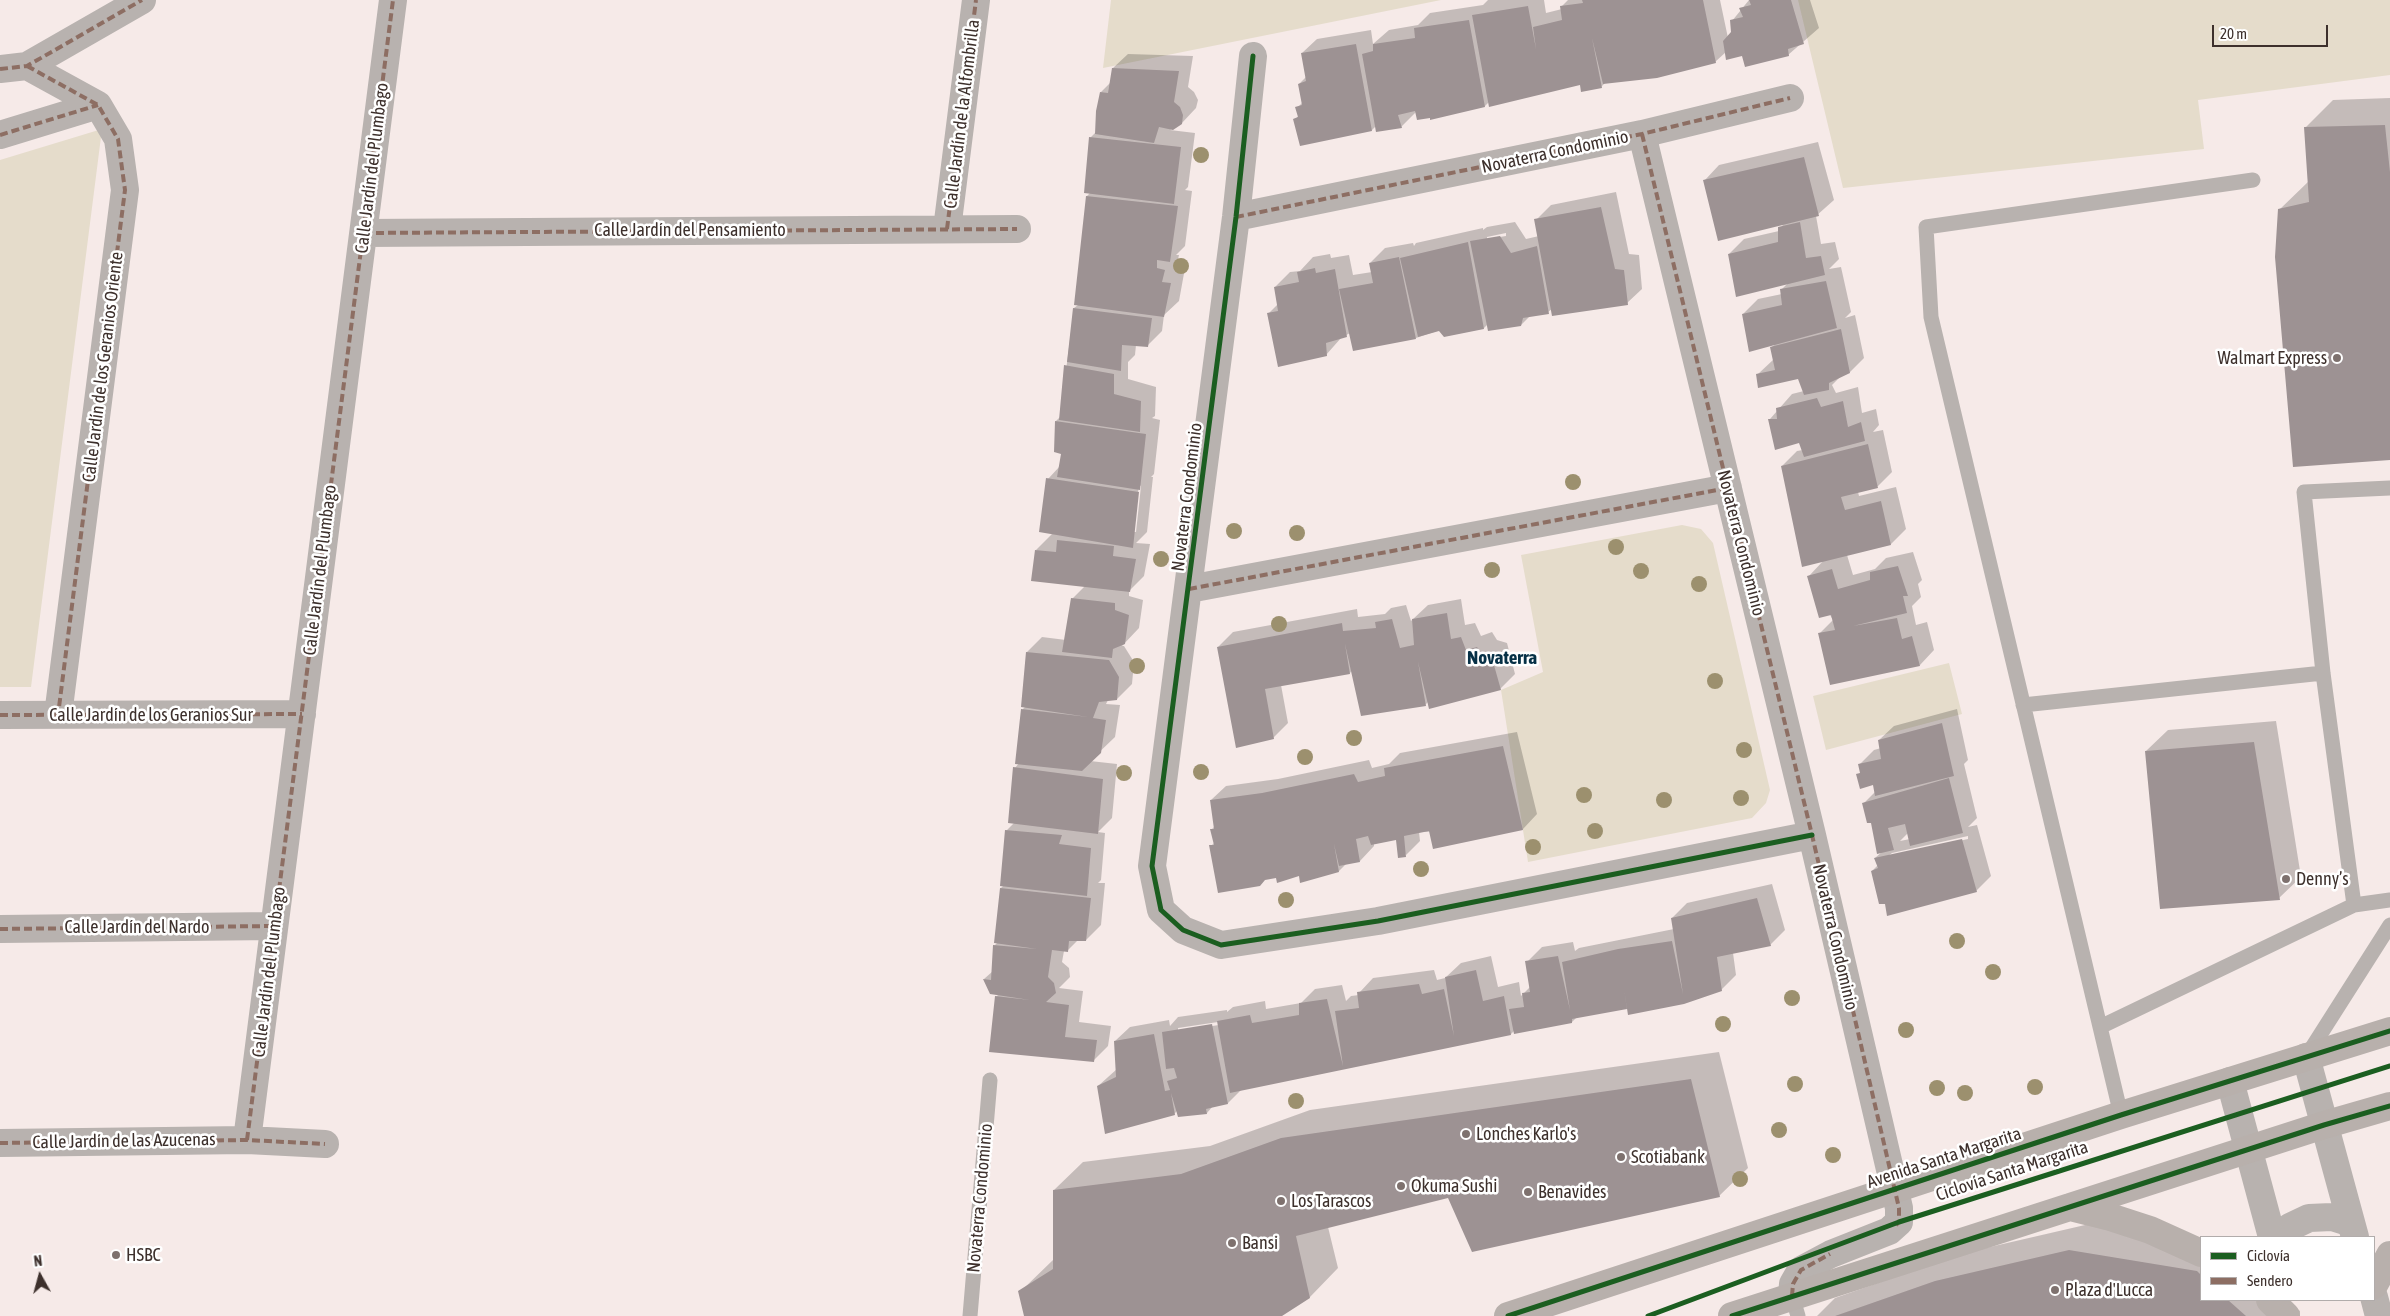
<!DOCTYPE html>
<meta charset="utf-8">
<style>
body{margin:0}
#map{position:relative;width:2390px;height:1316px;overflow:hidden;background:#f6eae8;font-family:"Asap Condensed",sans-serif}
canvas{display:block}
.legend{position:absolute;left:2200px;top:1236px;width:175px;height:65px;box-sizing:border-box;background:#fff;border:1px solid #b1acab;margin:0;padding:6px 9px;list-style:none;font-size:15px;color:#3d302c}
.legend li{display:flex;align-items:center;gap:10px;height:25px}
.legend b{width:25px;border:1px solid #b1acab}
.north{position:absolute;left:15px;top:1251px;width:50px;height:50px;-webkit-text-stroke:4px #fff;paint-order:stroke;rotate:353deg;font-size:14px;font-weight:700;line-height:20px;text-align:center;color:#3d302c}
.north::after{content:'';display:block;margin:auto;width:18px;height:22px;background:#3d302c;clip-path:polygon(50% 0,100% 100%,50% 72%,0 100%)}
.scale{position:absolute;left:2212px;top:25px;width:116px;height:22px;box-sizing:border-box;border:2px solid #3d302c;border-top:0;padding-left:6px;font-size:15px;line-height:18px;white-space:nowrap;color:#3d302c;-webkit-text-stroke:4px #fff;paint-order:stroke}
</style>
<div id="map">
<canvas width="2390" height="1316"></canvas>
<ul class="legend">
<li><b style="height:6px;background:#1b5e20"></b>Ciclovía</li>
<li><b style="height:6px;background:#8d6e63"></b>Sendero</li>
</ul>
<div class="north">N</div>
<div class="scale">20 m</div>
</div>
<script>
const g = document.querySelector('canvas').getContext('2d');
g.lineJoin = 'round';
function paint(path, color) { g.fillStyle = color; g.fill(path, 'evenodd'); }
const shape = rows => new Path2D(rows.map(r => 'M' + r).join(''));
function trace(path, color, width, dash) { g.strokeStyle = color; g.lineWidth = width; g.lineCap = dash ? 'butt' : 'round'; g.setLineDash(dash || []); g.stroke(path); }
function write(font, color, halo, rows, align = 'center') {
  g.font = font + ' "Asap Condensed",sans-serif'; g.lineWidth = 5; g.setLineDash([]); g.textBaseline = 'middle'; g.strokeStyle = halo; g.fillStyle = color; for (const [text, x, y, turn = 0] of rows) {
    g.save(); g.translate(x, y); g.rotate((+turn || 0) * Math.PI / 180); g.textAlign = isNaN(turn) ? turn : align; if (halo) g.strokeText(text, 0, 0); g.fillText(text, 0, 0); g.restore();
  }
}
paint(shape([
 [1111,0,1441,0,1103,68],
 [1798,0,2390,0,2390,75,2198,100,2204,149,1843,188],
 [102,129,31,687,0,687,0,160],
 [1682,525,1701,529,1713,543,1770,790,1766,803,1752,818,1528,862,1501,690,1543,672,1521,555],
 [1949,663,1962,714,1826,750,1813,696]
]), '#e5dccb');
paint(shape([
 [1488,0,1544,0,1546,13,1562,9,1561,7,1568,0,1720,0,1728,38,1733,33,1732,21,1749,0,1810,0,1819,28,1788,55,1742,55,1726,52,1715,62,1605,83,1601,87,1582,83,1489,102,1485,106,1416,112,1401,127,1376,126,1372,130,1295,120,1299,115,1297,108,1303,102,1299,84,1306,77,1302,53,1317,39,1371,30,1373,44,1389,30,1418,25,1430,13,1483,5],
 [1128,54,1193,56,1188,87,1194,92,1198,100,1196,108,1181,124,1170,130,1195,133,1188,187,1185,190,1192,191,1185,246,1176,255,1179,255,1176,268,1185,268,1179,301,1164,315,1162,331,1148,345,1136,345,1135,355,1128,362,1128,379,1156,387,1155,416,1152,418,1160,420,1154,474,1151,477,1153,477,1147,532,1136,543,1150,544,1144,576,1129,591,1129,596,1143,600,1139,628,1122,646,1124,646,1134,662,1132,684,1117,699,1108,700,1106,704,1120,705,1115,737,1090,761,1117,764,1112,818,1098,832,1105,833,1101,880,1098,883,1105,883,1101,925,1086,940,1078,940,1067,951,1064,951,1062,962,1069,968,1070,977,1059,988,1083,991,1079,1022,1111,1026,1108,1046,1093,1061,996,997,999,994,984,979,993,971,994,946,997,943,1001,888,1004,885,1006,831,1015,822,1015,768,1019,763,1023,709,1025,707,1027,652,1042,637,1066,640,1072,599,1085,586,1036,550,1053,533,1048,479,1060,466,1062,453,1056,421,1060,417,1074,308,1078,305,1087,196,1091,192,1090,138,1097,131,1101,92,1111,82,1113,68],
 [1139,485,1141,486,1136,532,1133,532],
 [2390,98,2390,459,2279,210,2309,181,2305,128,2333,100],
 [1818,142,1834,200,1816,216,1821,244,1835,242,1839,259,1829,269,1841,267,1851,312,1845,318,1855,315,1864,358,1850,372,1841,376,1832,385,1836,393,1858,387,1862,413,1876,409,1879,425,1873,432,1883,430,1892,472,1878,486,1858,492,1859,496,1896,487,1906,529,1891,544,1847,555,1853,575,1875,569,1886,558,1913,552,1922,580,1918,584,1921,597,1912,606,1916,625,1927,622,1934,650,1920,665,1820,633,1833,620,1808,577,1824,560,1782,466,1797,451,1803,450,1800,441,1770,419,1792,394,1804,391,1799,378,1757,375,1774,359,1771,348,1776,343,1743,314,1758,299,1782,294,1781,290,1788,283,1729,254,1744,239,1779,231,1784,223,1705,180,1719,165],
 [1616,192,1629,254,1639,255,1642,289,1627,303,1552,309,1548,312,1530,316,1521,325,1488,324,1484,328,1440,330,1416,338,1350,333,1341,338,1326,355,1268,314,1278,304,1275,287,1290,272,1300,271,1313,257,1330,254,1331,258,1349,255,1353,275,1372,272,1370,263,1385,248,1413,243,1414,246,1416,243,1483,228,1483,230,1487,227,1515,222,1526,239,1539,236,1536,220,1551,205],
 [1506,233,1506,236,1487,239,1487,237],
 [1461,599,1465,625,1475,623,1481,636,1492,632,1497,640,1507,643,1515,674,1500,689,1428,702,1425,705,1352,670,1350,673,1281,685,1288,723,1273,738,1218,647,1233,632,1357,609,1358,617,1385,614,1391,608,1406,605,1411,621,1428,605],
 [1957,709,1968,760,1964,764,1977,818,1968,827,1977,825,1991,876,1976,891,1886,902,1872,871,1878,865,1875,858,1883,851,1864,803,1876,791,1874,784,1858,775,1861,772,1859,765,1874,750,1881,748,1879,740,1894,726],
 [1908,833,1910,839,1900,841],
 [1968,836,1968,839,1888,856,1892,853],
 [2276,721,2301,877,2279,898,2146,751,2168,730],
 [1517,732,1537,814,1523,829,1419,832,1420,841,1406,855,1397,839,1374,843,1374,846,1360,861,1346,864,1339,871,1301,881,1300,875,1278,876,1211,846,1215,842,1212,829,1215,826,1211,800,1226,786,1278,779,1369,760,1372,768,1389,764,1400,753],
 [1772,884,1785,930,1770,945,1733,953,1736,975,1721,990,1577,1017,1572,1022,1515,1030,1511,1034,1241,1090,1228,1103,1213,1106,1207,1113,1177,1111,1174,1114,1098,1086,1117,1069,1115,1041,1130,1027,1169,1020,1170,1026,1178,1017,1227,1010,1227,1012,1233,1007,1265,1001,1266,1009,1301,1003,1315,989,1342,985,1346,1001,1351,996,1359,995,1359,993,1373,978,1434,970,1437,980,1445,978,1461,963,1491,956,1498,987,1519,982,1521,996,1531,986,1527,962,1542,947,1573,942,1575,951,1579,948,1674,929,1672,918,1687,903],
 [1218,1022,1219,1025,1178,1031,1178,1028],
 [1719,1052,1748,1168,1719,1196,1449,1197,1328,1227,1338,1268,1310,1297,1280,1316,1026,1316,1020,1292,1054,1259,1054,1190,1083,1162,1210,1146,1310,1110],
 [2098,1222,2201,1240,2201,1300,2287,1300,2300,1311,2300,1316,1817,1316,1835,1298,1964,1253]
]), '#0003');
paint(shape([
 [1582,0,1703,0,1716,63,1657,78,1603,84,1592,38,1602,88,1581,92,1580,85,1489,107,1472,15,1528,6,1536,49,1533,27,1562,20,1560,6,1583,3],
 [1749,0,1791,0,1804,44,1788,49,1789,56,1745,67,1742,56,1726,60,1723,41,1731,32,1730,20,1743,17,1739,8,1751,5],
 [1469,20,1485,107,1430,120,1430,118,1417,120,1415,111,1398,115,1402,128,1376,132,1362,54,1373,51,1373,44,1415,38,1414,28],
 [1356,44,1372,131,1300,146,1293,119,1298,117,1295,107,1302,105,1298,84,1306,81,1301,53],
 [1112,68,1179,71,1174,102,1180,107,1183,115,1182,124,1173,130,1159,127,1154,143,1095,134,1096,111,1100,92,1108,93],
 [2385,125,2390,172,2390,460,2293,467,2275,257,2278,209,2309,202,2304,127],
 [1089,137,1181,147,1174,204,1084,193],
 [1804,157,1819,216,1718,241,1703,180],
 [1086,196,1178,206,1170,262,1157,260,1157,268,1165,270,1162,282,1171,283,1164,317,1074,305],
 [1601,207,1615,269,1624,270,1628,305,1552,316,1534,219],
 [1800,222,1806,258,1821,256,1825,275,1736,297,1728,254,1778,242,1778,227],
 [1500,236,1511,253,1537,246,1549,314,1523,318,1521,326,1488,331,1470,241],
 [1468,242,1484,329,1444,337,1439,331,1418,337,1400,258],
 [1399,257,1416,339,1353,351,1339,289,1373,283,1369,263],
 [1315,268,1316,273,1335,269,1347,337,1326,343,1327,356,1278,367,1267,313,1278,311,1274,287,1299,282,1297,272],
 [1826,281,1837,328,1749,352,1742,314,1782,305,1780,289],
 [1073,308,1152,318,1148,347,1122,345,1121,371,1067,362],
 [1841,329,1850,373,1829,383,1829,390,1804,395,1798,379,1758,388,1756,374,1775,370,1770,347],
 [1064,365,1114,374,1114,394,1141,401,1140,432,1059,420],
 [1817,398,1821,407,1843,401,1848,427,1861,422,1865,441,1804,457,1799,443,1775,450,1768,419,1777,419,1776,408],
 [1055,421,1146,434,1140,490,1057,477,1061,454,1054,452],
 [1868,444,1878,488,1841,497,1845,510,1881,501,1891,545,1802,567,1781,466],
 [1046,478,1139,492,1133,548,1039,532],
 [1057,540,1114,546,1113,556,1136,559,1130,592,1031,581,1035,550,1056,552],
 [1898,566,1908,596,1903,596,1907,613,1853,626,1897,618,1902,639,1912,636,1920,666,1830,685,1818,633,1835,630,1831,615,1819,618,1807,576,1832,569,1838,589,1870,580,1870,572],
 [1071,598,1115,603,1115,610,1129,615,1125,644,1113,649,1112,658,1062,652],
 [1447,613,1451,639,1461,637,1466,650,1477,647,1482,654,1492,658,1501,690,1429,709,1418,662,1426,706,1361,716,1345,644,1350,674,1265,689,1274,739,1236,748,1217,647,1342,623,1343,631,1376,628,1375,622,1392,619,1400,648,1414,645,1412,619],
 [1026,652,1109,660,1119,677,1117,700,1099,702,1093,718,1106,720,1101,753,1082,771,1015,764,1021,709,1088,717,1021,707],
 [1942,723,1954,776,1875,796,1873,785,1860,789,1856,774,1860,773,1858,764,1881,759,1878,740],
 [2254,742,2280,900,2160,909,2145,751],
 [1503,746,1523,830,1433,849,1429,831,1404,836,1406,857,1398,858,1396,840,1371,845,1368,836,1356,839,1360,862,1339,866,1334,844,1339,872,1300,883,1299,876,1277,883,1276,878,1265,880,1260,886,1218,893,1209,845,1214,845,1210,829,1214,829,1210,800,1262,793,1354,774,1358,782,1385,776,1384,768],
 [1013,767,1103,779,1098,834,1008,823],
 [1949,778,1963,833,1910,846,1905,824,1888,828,1894,850,1877,854,1871,823,1867,823,1862,803],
 [1005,830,1062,835,1059,844,1091,848,1087,896,1000,886],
 [1962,839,1977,892,1887,916,1885,904,1879,904,1871,871,1878,868,1874,858],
 [1000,888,1091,898,1086,941,1069,941,1068,952,1052,950,1048,977,1054,983,1056,993,1046,1002,1069,1005,1065,1037,1097,1040,1094,1062,989,1052,995,996,1030,1000,990,994,983,979,991,980,993,945,1037,949,994,943],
 [1757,898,1771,946,1717,957,1722,991,1684,1004,1628,1015,1624,989,1627,1009,1572,1019,1572,1023,1514,1034,1509,1009,1524,1007,1522,993,1530,992,1525,961,1558,956,1570,1010,1562,962,1618,949,1672,941,1683,994,1671,918],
 [1476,970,1483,1001,1504,996,1511,1035,1230,1093,1217,1021,1250,1015,1252,1023,1299,1015,1299,1003,1327,999,1343,1066,1335,1011,1359,1008,1357,992,1419,984,1422,994,1444,989,1454,1036,1445,977],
 [1212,1024,1228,1104,1206,1109,1207,1114,1178,1117,1171,1093,1175,1115,1105,1134,1097,1086,1116,1077,1114,1041,1154,1034,1165,1091,1170,1090,1167,1081,1177,1078,1174,1068,1166,1069,1162,1032],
 [1691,1079,1720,1197,1472,1252,1448,1198,1296,1236,1310,1298,1282,1316,1024,1316,1018,1291,1053,1269,1053,1190,1181,1174,1281,1138],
 [2069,1250,2197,1271,2201,1275,2201,1300,2228,1300,2246,1316,1835,1316,1935,1281]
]), '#9d9293');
trace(shape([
 [2023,705,2323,673],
 [2354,905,2323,673,2304,492,2390,488],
 [2100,1027,2354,905,2390,900],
 [2306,1057,2390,925],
 [2121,1115,1931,317,1926,227,2253,180],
 [1792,1296,1798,1316],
 [970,1316,990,1080]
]), '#b8b2af', 15);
trace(shape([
 [1253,56,1236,217,1152,866,1161,910,1183,930,1221,945,1378,921,1812,835],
 [27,66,98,105,118,139,125,190,58,715],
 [0,69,27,66,142,0],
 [1642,134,1812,835,1899,1208,1899,1222,1889,1231,1831,1254,1801,1270,1793,1284,1792,1296],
 [0,135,98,105],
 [1236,217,1642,134,1790,98],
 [947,229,976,0],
 [364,233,1017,229],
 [1189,589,1728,488],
 [0,715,302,714],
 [0,929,274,926],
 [247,1140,393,0],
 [0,1143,247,1140,325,1144]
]), '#b8b2af', 28);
trace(shape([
 [2306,1057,2355,1237],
 [2230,1081,2272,1237],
 [2280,1237,2290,1227,2309,1218,2332,1217,2351,1223],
 [2374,1297,2379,1316]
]), '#b8b2af', 28);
trace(shape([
 [2070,1207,2110,1217,2150,1230,2201,1253],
 [2374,1285,2390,1255],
 [2270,1300,2286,1316],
 [1508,1316,2121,1115,2390,1031],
 [1732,1316,2324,1125,2390,1106]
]), '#b8b0ac', 28);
trace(shape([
 [27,66,98,105,118,139,125,190,58,715],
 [0,69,27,66,142,0],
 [1642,134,1812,835,1899,1208,1899,1222,1896,1225],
 [0,135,98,105],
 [1236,217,1642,134,1790,98],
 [947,229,976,0],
 [364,233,1017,229],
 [1189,589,1728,488],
 [0,715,302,714],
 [0,929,274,926],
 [247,1140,393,0],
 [0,1143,247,1140,325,1144],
 [1792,1296,1793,1284,1801,1270,1830,1254]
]), '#8d6e63', 4, [8, 4]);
trace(shape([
 [1253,56,1236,217,1152,866,1161,910,1183,930,1221,945,1378,921,1812,835],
 [1508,1316,2121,1115,2390,1031],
 [1648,1316,1899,1222,2390,1066],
 [1732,1316,2324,1125,2390,1106]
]), '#1b5e20', 5);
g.fillStyle = '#9c906e';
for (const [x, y] of [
 [1201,155],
 [1181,266],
 [1573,482],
 [1234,531],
 [1297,533],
 [1616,547],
 [1161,559],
 [1492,570],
 [1641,571],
 [1699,584],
 [1279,624],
 [1137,666],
 [1715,681],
 [1354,738],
 [1744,750],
 [1305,757],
 [1201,772],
 [1124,773],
 [1584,795],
 [1741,798],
 [1664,800],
 [1595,831],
 [1533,847],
 [1421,869],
 [1286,900],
 [1957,941],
 [1993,972],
 [1792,998],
 [1723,1024],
 [1906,1030],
 [1795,1084],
 [2035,1087],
 [1937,1088],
 [1965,1093],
 [1296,1101],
 [1779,1130],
 [1833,1155],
 [1740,1179]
]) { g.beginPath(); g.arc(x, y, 8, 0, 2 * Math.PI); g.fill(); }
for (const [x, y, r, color] of [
 [2337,358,5,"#7e716e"],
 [2286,879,5,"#7e716e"],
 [1466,1134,5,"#7e716e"],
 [1621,1157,5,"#7e716e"],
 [1401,1186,5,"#7e716e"],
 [1528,1192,5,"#7e716e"],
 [1281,1201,5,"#7e716e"],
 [1232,1243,5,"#7e716e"],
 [116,1255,5,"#7e716e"],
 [2055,1290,5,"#7e716e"]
]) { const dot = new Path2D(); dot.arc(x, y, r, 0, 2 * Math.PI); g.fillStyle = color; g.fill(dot); trace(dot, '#fff', 2); }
write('18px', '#3d302c', '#fff', [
 ["Calle Jardín de la Alfombrilla",962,114,-83],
 ["Novaterra Condominio",1555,152,-12],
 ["Calle Jardín del Plumbago",372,168,-83],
 ["Calle Jardín del Pensamiento",690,230],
 ["Calle Jardín de los Geranios Oriente",103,367,-83],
 ["Novaterra Condominio",1187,497,-83],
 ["Novaterra Condominio",1741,543,76],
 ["Calle Jardín del Plumbago",320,570,-83],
 ["Calle Jardín de los Geranios Sur",151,715],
 ["Calle Jardín del Nardo",137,927],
 ["Novaterra Condominio",1835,937,77],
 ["Calle Jardín del Plumbago",269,972,-83],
 ["Calle Jardín de las Azucenas",124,1141,-1],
 ["Avenida Santa Margarita",1944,1158,-18],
 ["Ciclovía Santa Margarita",2012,1171,-18],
 ["Novaterra Condominio",980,1198,-85]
]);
write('18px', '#3d302c', '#fff', [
 ["Walmart Express",2327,358,"right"],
 ["Denny’s",2296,879],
 ["Lonches Karlo's",1476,1134],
 ["Scotiabank",1631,1157],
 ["Okuma Sushi",1411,1186],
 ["Benavides",1538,1192],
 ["Los Tarascos",1291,1201],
 ["Bansi",1242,1243],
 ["HSBC",126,1255],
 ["Plaza d'Lucca",2065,1290]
], 'left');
write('bold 19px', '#063046', '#fff', [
 ["Novaterra",1502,658]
]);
</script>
